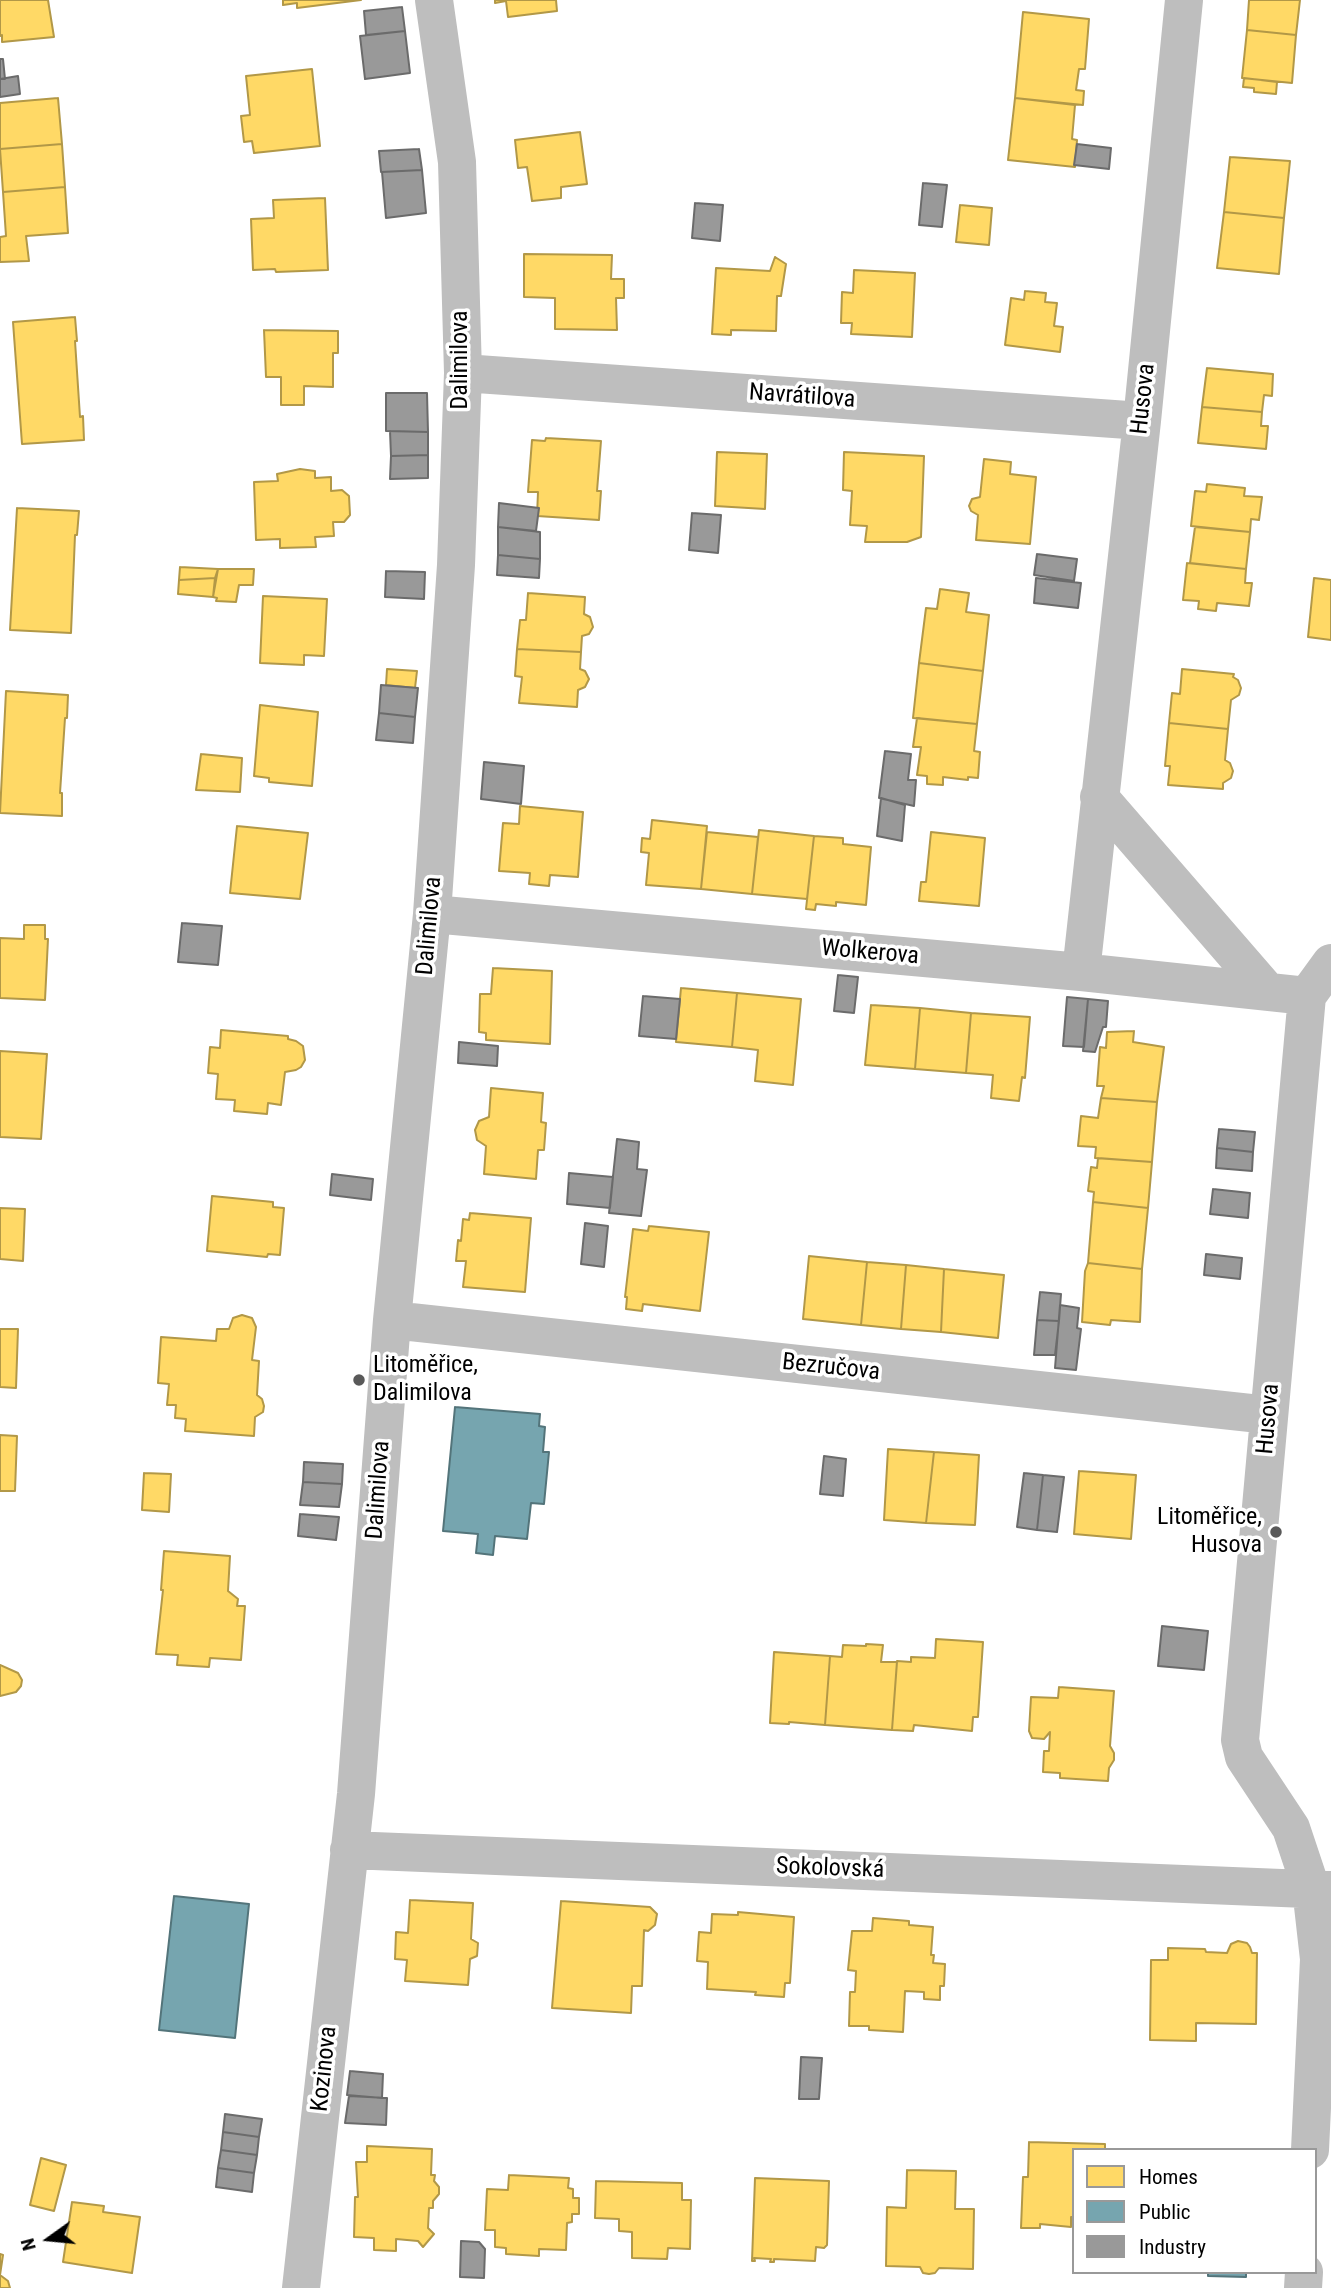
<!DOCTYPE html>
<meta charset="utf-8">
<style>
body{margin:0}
#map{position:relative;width:1331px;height:2288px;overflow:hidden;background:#fff;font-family:"Roboto Condensed",sans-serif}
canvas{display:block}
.legend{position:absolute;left:1072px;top:2148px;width:245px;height:126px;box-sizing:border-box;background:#fff;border:2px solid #999;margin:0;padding:9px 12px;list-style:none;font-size:21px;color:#000}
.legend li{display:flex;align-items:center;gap:14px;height:35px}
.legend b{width:35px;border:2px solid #999}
.north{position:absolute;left:14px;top:2204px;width:70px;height:70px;-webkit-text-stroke:5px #fff;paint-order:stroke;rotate:255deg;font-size:19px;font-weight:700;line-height:28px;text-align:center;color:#000}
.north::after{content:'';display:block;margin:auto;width:24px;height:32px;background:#000;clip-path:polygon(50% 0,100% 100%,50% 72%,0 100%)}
</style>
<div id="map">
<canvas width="1331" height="2288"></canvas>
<ul class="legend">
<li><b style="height:19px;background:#ffd966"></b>Homes</li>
<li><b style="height:19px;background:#76a5af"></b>Public</li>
<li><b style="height:19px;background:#999"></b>Industry</li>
</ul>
<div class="north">N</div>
</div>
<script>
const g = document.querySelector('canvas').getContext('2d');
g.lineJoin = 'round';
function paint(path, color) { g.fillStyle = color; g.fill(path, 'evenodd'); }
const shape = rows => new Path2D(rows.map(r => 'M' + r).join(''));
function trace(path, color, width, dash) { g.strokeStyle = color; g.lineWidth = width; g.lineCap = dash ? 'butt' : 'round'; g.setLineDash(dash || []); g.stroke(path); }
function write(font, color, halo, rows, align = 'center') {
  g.font = font + ' "Roboto Condensed",sans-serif'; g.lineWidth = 7; g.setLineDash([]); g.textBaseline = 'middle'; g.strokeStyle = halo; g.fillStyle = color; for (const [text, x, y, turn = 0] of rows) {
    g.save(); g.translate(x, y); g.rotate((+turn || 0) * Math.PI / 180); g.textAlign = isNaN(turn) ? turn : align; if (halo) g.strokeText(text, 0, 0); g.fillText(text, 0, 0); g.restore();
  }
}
const homes = shape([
 [0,0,48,0,54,37,2,42,2,35,0,36,0,0],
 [283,0,361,0,297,8,297,3,283,5,283,0],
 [495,0,556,0,557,11,508,17,506,1,495,3,495,0],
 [1249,0,1300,0,1296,35,1247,30,1249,0],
 [1023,12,1089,19,1085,69,1079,69,1076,90,1084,91,1083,105,1015,98,1023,12],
 [1247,30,1296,35,1292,83,1242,78,1247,30],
 [312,69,320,146,254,153,252,141,244,142,241,116,250,115,246,76,312,69],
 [1244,78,1277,82,1276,94,1254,92,1254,88,1243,87,1244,78],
 [58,98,62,144,0,149,0,103,58,98],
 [1015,98,1075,105,1072,139,1077,140,1075,167,1008,160,1015,98],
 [580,132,587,184,561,187,561,198,532,201,527,167,518,168,515,140,580,132],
 [62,144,65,187,3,192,0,149,62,144],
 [1230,157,1290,161,1284,218,1224,212,1230,157],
 [65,187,68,233,26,236,29,261,0,262,0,237,6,236,3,192,65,187],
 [325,198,328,270,276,272,275,269,253,270,251,219,274,218,273,200,325,198],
 [960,205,992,208,989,245,956,242,960,205],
 [1224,212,1284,218,1279,274,1217,268,1224,212],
 [524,254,612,255,611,279,624,279,624,298,616,298,617,330,555,329,555,298,524,297,524,254],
 [775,257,786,264,781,296,777,296,776,331,731,330,731,335,712,334,716,268,770,271,775,257],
 [854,270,915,273,912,337,851,334,852,323,841,323,842,292,853,293,854,270],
 [1025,291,1046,293,1045,302,1057,303,1054,326,1063,327,1060,352,1005,345,1011,298,1024,300,1025,291],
 [75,317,77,341,75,341,80,417,83,416,84,440,22,444,13,322,75,317],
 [264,330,338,331,338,353,333,353,333,387,304,386,304,405,281,405,281,377,266,377,264,330],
 [1207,368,1273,374,1272,396,1264,395,1262,412,1202,407,1207,368],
 [1202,407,1262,412,1261,426,1268,426,1266,449,1198,443,1202,407],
 [546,438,601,441,597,491,601,491,599,520,537,516,538,492,528,492,532,440,545,441,546,438],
 [717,452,767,454,765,509,715,506,717,452],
 [844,452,924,456,921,537,907,542,865,542,867,526,850,525,852,491,843,490,844,452],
 [984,459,1011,462,1010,474,1036,477,1030,544,976,540,978,515,971,511,969,506,972,499,980,497,984,459],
 [300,469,315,471,315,478,331,477,331,491,342,490,349,496,350,515,344,522,333,522,334,536,315,537,316,547,280,548,280,539,256,540,254,482,278,481,277,474,300,469],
 [1207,484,1245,488,1244,496,1262,497,1259,520,1251,519,1250,532,1191,526,1195,491,1206,492,1207,484],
 [17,508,79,511,77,535,75,535,71,633,10,630,17,508],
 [1195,527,1250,532,1246,569,1190,563,1195,527],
 [1187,563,1246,569,1245,583,1252,583,1249,606,1217,603,1216,611,1198,609,1199,601,1183,600,1187,563],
 [180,567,218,569,215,578,179,580,180,567],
 [218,569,254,569,253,585,239,585,236,602,216,601,217,598,213,597,218,569],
 [215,578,213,597,178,594,179,580,215,578],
 [1314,578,1331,580,1331,640,1308,637,1314,578],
 [940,589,969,593,966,612,989,615,983,671,919,663,926,608,937,609,940,589],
 [528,593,585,597,584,614,590,617,593,627,589,634,582,636,581,652,517,649,520,620,526,620,528,593],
 [263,596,327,599,324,656,304,655,304,665,260,663,263,596],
 [517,649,581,652,580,669,585,671,589,679,585,687,578,690,577,707,519,703,522,677,515,676,517,649],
 [919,663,983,671,977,724,913,718,919,663],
 [387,669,417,671,415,688,386,685,387,669],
 [1182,669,1234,674,1233,677,1238,680,1241,688,1239,695,1231,700,1228,729,1169,723,1172,693,1180,694,1182,669],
 [6,691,68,695,67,718,65,718,60,793,62,793,62,816,0,813,6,691],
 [260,705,318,712,312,786,269,782,269,778,254,776,260,705],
 [917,718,977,724,974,751,980,752,978,778,968,777,968,780,943,777,943,785,927,784,927,776,917,775,921,747,913,747,917,718],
 [1169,723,1228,729,1225,760,1230,763,1233,771,1231,778,1223,783,1223,789,1168,785,1170,766,1165,766,1169,723],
 [201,754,242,758,240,792,196,790,201,754],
 [520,806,583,812,578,877,550,875,549,886,529,884,530,873,499,871,503,823,519,824,520,806],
 [652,820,707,826,701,889,646,885,649,853,641,852,642,838,650,839,652,820],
 [237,826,308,833,300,899,230,893,237,826],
 [759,830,814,836,807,899,752,894,759,830],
 [707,832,758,837,752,894,701,889,707,832],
 [931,832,985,838,979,906,919,901,921,882,926,882,931,832],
 [814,836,843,838,843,844,871,847,866,905,836,902,836,906,816,904,815,910,806,909,814,836],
 [24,925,45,925,45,939,48,939,45,1000,0,998,0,938,24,939,24,925],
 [493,968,552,971,550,1044,486,1040,486,1033,479,1032,480,994,491,994,493,968],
 [681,988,737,993,732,1047,676,1042,681,988],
 [737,993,801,999,793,1085,755,1081,758,1050,732,1047,737,993],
 [871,1005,920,1008,915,1069,865,1065,871,1005],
 [920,1008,971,1013,966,1073,915,1069,920,1008],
 [971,1013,1030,1017,1025,1078,1022,1077,1019,1101,991,1098,993,1075,966,1073,971,1013],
 [221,1030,288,1036,288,1039,296,1041,303,1046,305,1060,301,1067,296,1070,285,1072,281,1105,268,1103,267,1114,234,1111,235,1100,216,1099,218,1074,208,1073,210,1047,220,1048,221,1030],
 [1134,1031,1133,1042,1164,1047,1157,1102,1101,1098,1104,1086,1097,1086,1100,1047,1106,1048,1107,1032,1134,1031],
 [0,1051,47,1054,41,1139,0,1137,0,1051],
 [491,1088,543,1093,541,1122,546,1123,544,1150,538,1150,536,1179,484,1174,486,1146,477,1140,475,1130,479,1121,489,1117,491,1088],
 [1101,1098,1157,1102,1152,1162,1095,1158,1096,1147,1078,1146,1081,1116,1098,1118,1101,1098],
 [1098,1158,1152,1162,1148,1208,1093,1202,1094,1192,1088,1191,1091,1167,1097,1168,1098,1158],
 [212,1196,273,1202,273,1207,284,1208,280,1255,268,1254,267,1257,207,1251,212,1196],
 [1093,1202,1148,1208,1142,1269,1088,1263,1093,1202],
 [0,1208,25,1209,23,1261,0,1259,0,1208],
 [470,1213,531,1218,525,1292,463,1287,466,1261,456,1261,458,1240,461,1241,463,1219,469,1220,470,1213],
 [649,1226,709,1232,700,1311,643,1304,642,1311,626,1309,627,1297,625,1297,633,1229,648,1231,649,1226],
 [809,1256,867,1262,861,1325,803,1319,809,1256],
 [867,1262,906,1265,901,1329,861,1325,867,1262],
 [1088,1263,1142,1269,1140,1322,1111,1320,1110,1325,1082,1322,1085,1271,1088,1263],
 [906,1265,944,1269,941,1332,901,1329,906,1265],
 [944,1269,1004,1275,998,1338,941,1332,944,1269],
 [242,1315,252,1318,256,1327,252,1360,259,1361,257,1395,262,1399,264,1406,263,1412,255,1417,254,1436,185,1431,186,1419,175,1418,176,1405,167,1405,169,1384,158,1383,161,1337,216,1341,217,1329,229,1329,233,1318,242,1315],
 [0,1329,18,1329,16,1388,0,1387,0,1329],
 [0,1435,17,1436,15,1491,0,1491,0,1435],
 [888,1449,934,1452,926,1523,884,1520,888,1449],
 [934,1452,979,1455,975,1525,926,1523,934,1452],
 [1079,1471,1136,1475,1131,1539,1074,1534,1079,1471],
 [144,1473,171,1474,169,1512,142,1510,144,1473],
 [164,1551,230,1556,228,1591,238,1599,237,1606,245,1606,241,1660,210,1658,209,1667,177,1665,178,1655,156,1654,163,1590,161,1590,164,1551],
 [936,1639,983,1642,978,1717,973,1717,972,1731,914,1725,913,1731,892,1730,897,1661,911,1662,911,1657,935,1658,936,1639],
 [866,1644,883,1645,881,1662,897,1662,892,1730,825,1725,830,1656,842,1657,843,1645,866,1646,866,1644],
 [774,1652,830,1656,825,1725,789,1722,789,1724,770,1723,774,1652],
 [0,1665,18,1673,22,1680,21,1686,16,1692,0,1696,0,1665],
 [1059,1687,1114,1691,1110,1746,1114,1753,1114,1760,1109,1768,1108,1781,1060,1778,1060,1773,1043,1772,1044,1751,1049,1751,1050,1732,1044,1739,1032,1738,1029,1731,1031,1697,1058,1698,1059,1687],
 [410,1900,473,1903,471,1939,478,1943,477,1956,470,1959,468,1985,405,1981,407,1960,395,1959,396,1932,408,1933,410,1900],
 [561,1901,650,1907,657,1914,655,1925,648,1931,644,1930,642,1986,632,1986,631,2013,552,2008,561,1901],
 [738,1912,794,1917,790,1983,785,1983,784,1997,755,1995,756,1992,707,1989,708,1962,697,1961,699,1932,711,1933,712,1914,738,1915,738,1912],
 [873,1918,909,1921,909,1925,933,1927,931,1955,934,1955,933,1963,945,1964,944,1986,940,1986,940,2000,924,1999,924,1992,905,1991,903,2032,869,2030,869,2026,849,2026,850,1992,855,1992,856,1971,848,1970,852,1931,872,1931,873,1918],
 [1238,1941,1247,1943,1250,1947,1252,1953,1257,1953,1256,2024,1196,2023,1196,2041,1150,2040,1151,1960,1168,1960,1168,1948,1205,1949,1206,1952,1227,1953,1231,1944,1238,1941],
 [1029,2142,1105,2144,1105,2150,1074,2150,1074,2217,1071,2217,1071,2227,1040,2224,1040,2228,1021,2228,1023,2177,1028,2177,1029,2142],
 [367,2146,432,2149,431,2175,435,2175,434,2181,439,2187,439,2194,433,2201,433,2208,429,2208,428,2228,434,2234,423,2247,418,2241,396,2239,396,2251,374,2250,374,2238,354,2237,355,2197,358,2197,356,2162,367,2162,367,2146],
 [41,2158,66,2165,54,2211,30,2205,41,2158],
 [907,2170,956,2171,955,2209,974,2209,973,2269,939,2268,935,2273,929,2274,923,2273,920,2267,886,2266,887,2207,906,2208,907,2170],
 [509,2175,569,2178,568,2188,573,2189,573,2198,579,2198,579,2214,572,2214,572,2222,567,2223,566,2250,539,2249,539,2256,506,2254,506,2248,495,2247,495,2230,485,2230,487,2189,508,2190,509,2175],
 [755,2178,829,2181,827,2245,824,2248,816,2247,815,2261,774,2259,774,2262,770,2262,771,2259,754,2258,755,2261,752,2261,755,2178],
 [596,2181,682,2183,682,2200,691,2200,690,2249,668,2248,667,2259,632,2258,632,2232,619,2231,619,2219,595,2218,596,2181],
 [72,2202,104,2206,103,2212,140,2217,132,2273,63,2262,72,2202],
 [0,2254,3,2255,0,2275,8,2281,10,2288,0,2288,0,2254]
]);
paint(homes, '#ffd966');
trace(homes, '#b29847', 2);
const public = shape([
 [455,1407,540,1414,539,1426,545,1427,543,1452,549,1452,544,1504,531,1503,527,1539,495,1536,493,1555,476,1553,478,1534,443,1531,455,1407],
 [174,1896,249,1904,235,2038,159,2030,174,1896],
 [1208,2272,1246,2272,1246,2277,1208,2276,1208,2272]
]);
paint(public, '#76a5af');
trace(public, '#53747a', 2);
const industry = shape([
 [402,7,405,31,366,35,364,11,402,7],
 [405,31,410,73,365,79,360,36,405,31],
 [0,59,3,59,5,79,0,79,0,59],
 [18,76,20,94,0,97,0,79,18,76],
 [1077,144,1111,148,1109,169,1074,165,1077,144],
 [419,149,422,170,381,172,379,151,419,149],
 [422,170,426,213,386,218,382,172,422,170],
 [923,183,947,185,942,227,919,225,923,183],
 [695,203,723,205,720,241,692,238,695,203],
 [386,393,427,393,428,432,386,431,386,393],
 [390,431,428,432,428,455,391,456,390,431],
 [428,455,428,478,390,479,391,456,428,455],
 [499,503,539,508,536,531,498,527,499,503],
 [692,513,721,515,718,553,689,550,692,513],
 [498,527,540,532,540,559,498,555,498,527],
 [1037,554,1077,559,1074,581,1034,575,1037,554],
 [498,555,540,559,539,578,497,575,498,555],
 [386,571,425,572,424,599,385,597,386,571],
 [1036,578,1081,583,1078,608,1034,603,1036,578],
 [381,685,418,688,415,717,379,713,381,685],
 [379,713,415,717,413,743,376,740,379,713],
 [885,751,911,754,908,780,916,780,914,806,879,798,885,751],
 [484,762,524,766,521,804,481,799,484,762],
 [881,798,905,805,902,841,877,836,881,798],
 [182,923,222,926,218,965,178,962,182,923],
 [838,975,858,977,854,1013,834,1011,838,975],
 [643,996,680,999,676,1039,639,1036,643,996],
 [1067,997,1088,999,1084,1047,1063,1046,1067,997],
 [1088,999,1108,1001,1106,1027,1103,1027,1095,1052,1083,1051,1088,999],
 [459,1042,498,1046,497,1066,458,1063,459,1042],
 [1219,1129,1255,1132,1253,1152,1217,1148,1219,1129],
 [617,1139,639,1142,637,1169,647,1170,641,1216,609,1213,617,1139],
 [1217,1148,1253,1152,1252,1171,1216,1168,1217,1148],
 [569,1173,613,1177,610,1208,567,1204,569,1173],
 [332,1174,373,1179,371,1200,330,1195,332,1174],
 [1213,1189,1250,1193,1248,1218,1210,1214,1213,1189],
 [585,1223,608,1226,604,1267,581,1264,585,1223],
 [1206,1254,1242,1258,1240,1279,1204,1275,1206,1254],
 [1040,1292,1061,1294,1059,1321,1037,1320,1040,1292],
 [1060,1305,1079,1308,1077,1328,1081,1329,1076,1370,1055,1368,1060,1305],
 [1037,1320,1059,1321,1055,1355,1034,1355,1037,1320],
 [824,1456,846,1459,843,1496,820,1494,824,1456],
 [304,1462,343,1464,342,1484,303,1482,304,1462],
 [1024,1473,1043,1475,1037,1530,1017,1527,1024,1473],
 [1043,1475,1064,1477,1057,1532,1037,1530,1043,1475],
 [303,1482,342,1484,339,1507,300,1505,303,1482],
 [300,1514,339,1517,336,1540,298,1536,300,1514],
 [1162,1626,1208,1631,1204,1670,1158,1666,1162,1626],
 [801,2057,822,2058,819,2099,799,2099,801,2057],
 [350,2071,383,2074,382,2098,347,2095,350,2071],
 [349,2096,387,2098,386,2125,345,2123,349,2096],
 [225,2114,262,2119,259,2137,223,2132,225,2114],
 [223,2132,259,2137,257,2155,221,2150,223,2132],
 [221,2150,257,2155,254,2173,218,2168,221,2150],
 [218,2168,254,2173,252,2192,216,2187,218,2168],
 [461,2241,479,2242,485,2249,484,2278,460,2277,461,2241]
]);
paint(industry, '#999');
trace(industry, '#6b6b6b', 2);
trace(shape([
 [463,373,1142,421],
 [1099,797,1268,992],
 [432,914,1081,972,1307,996],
 [1081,972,1142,421,1184,0],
 [1307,996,1240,1740,1244,1757,1291,1828,1311,1888,1319,1959,1310,2150],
 [1307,996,1331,963],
 [392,1320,1269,1415],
 [349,1850,1331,1890],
 [301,2288,356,1794,392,1320,432,914,456,565,463,373,457,162,434,0],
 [1303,2288,1304,2272]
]), '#bebebe', 38);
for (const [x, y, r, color] of [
 [359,1380,7,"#595959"],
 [1276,1532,7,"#595959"]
]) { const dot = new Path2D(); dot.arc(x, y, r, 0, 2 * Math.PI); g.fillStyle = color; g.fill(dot); trace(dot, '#fff', 2.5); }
write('24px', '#000', '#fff', [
 ["Dalimilova",461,360,-90],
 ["Navrátilova",802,397,4],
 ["Husova",1144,399,-84],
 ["Dalimilova",430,926,-85],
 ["Wolkerova",870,953,5],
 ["Bezručova",831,1368,6],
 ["Husova",1269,1419,-85],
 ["Dalimilova",379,1490,-86],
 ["Sokolovská",830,1869,2],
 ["Kozinova",325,2069,-84]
]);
write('24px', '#000', '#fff', [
 ["Litoměřice,",373,1366],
 ["Dalimilova",373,1394],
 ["Litoměřice,",1262,1518,"right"],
 ["Husova",1262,1546,"right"]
], 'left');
</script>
